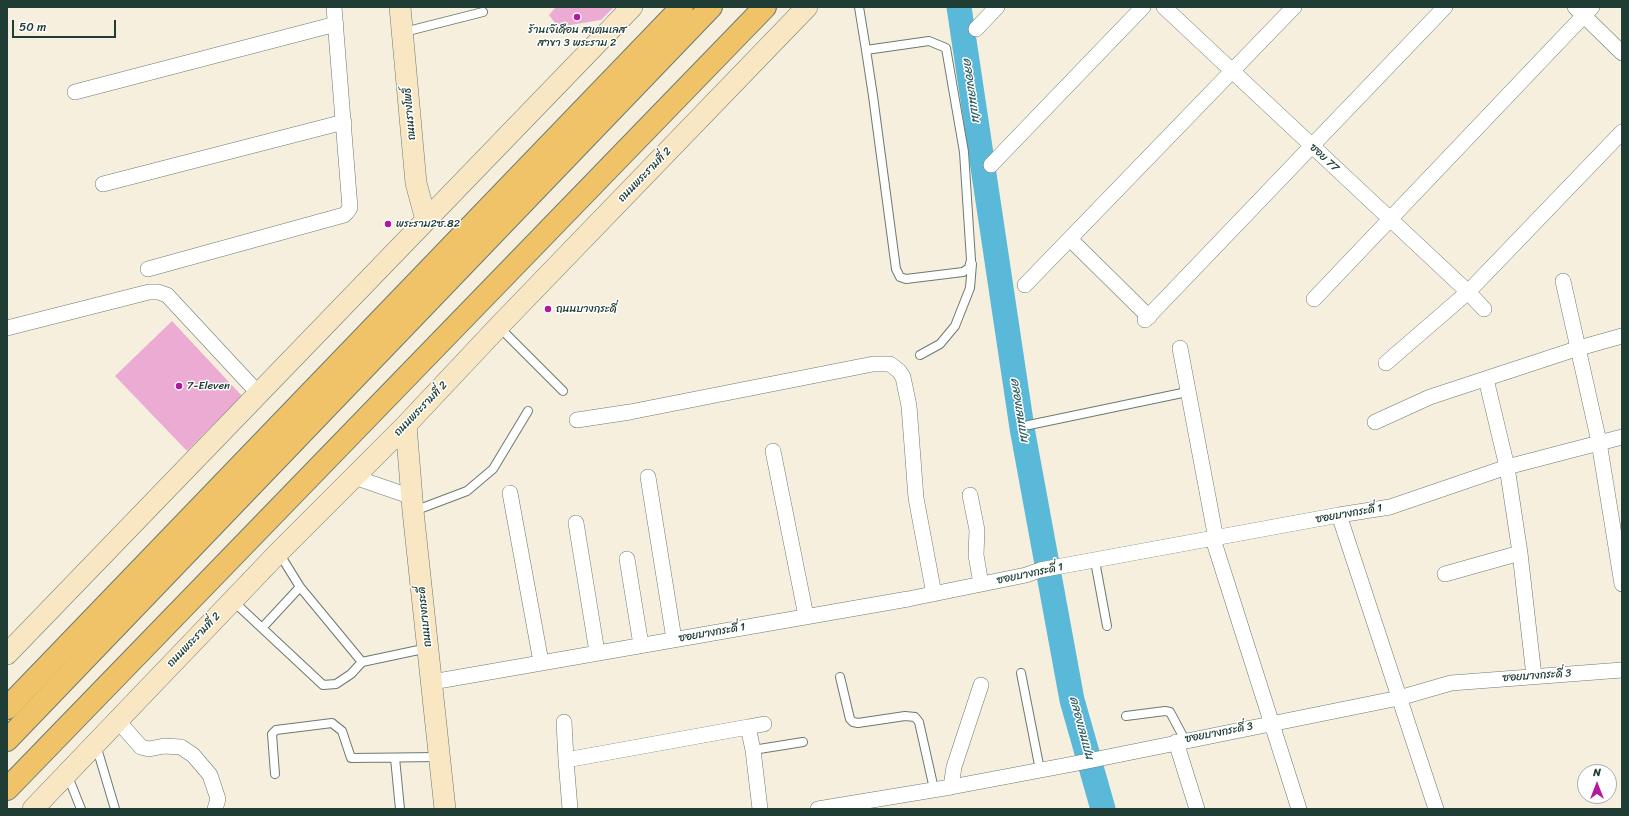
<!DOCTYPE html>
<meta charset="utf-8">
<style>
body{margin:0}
#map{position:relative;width:1629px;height:816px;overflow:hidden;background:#f6efde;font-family:Sriracha,sans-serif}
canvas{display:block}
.frame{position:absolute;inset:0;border:8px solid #1f3d34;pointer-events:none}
.north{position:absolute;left:1577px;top:764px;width:40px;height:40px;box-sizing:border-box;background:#fff;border:1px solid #a5b1ae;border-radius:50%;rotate:0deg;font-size:11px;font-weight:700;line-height:16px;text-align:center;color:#1f3d34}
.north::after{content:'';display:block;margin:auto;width:14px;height:18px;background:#b5179e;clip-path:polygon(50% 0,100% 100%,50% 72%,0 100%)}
.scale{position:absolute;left:12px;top:20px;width:104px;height:18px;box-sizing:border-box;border:2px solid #1f3d34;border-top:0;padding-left:5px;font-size:12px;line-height:14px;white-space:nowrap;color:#1f3d34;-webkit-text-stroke:3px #fff;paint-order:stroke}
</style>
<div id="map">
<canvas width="1629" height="816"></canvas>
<div class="frame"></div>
<div class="north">N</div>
<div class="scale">50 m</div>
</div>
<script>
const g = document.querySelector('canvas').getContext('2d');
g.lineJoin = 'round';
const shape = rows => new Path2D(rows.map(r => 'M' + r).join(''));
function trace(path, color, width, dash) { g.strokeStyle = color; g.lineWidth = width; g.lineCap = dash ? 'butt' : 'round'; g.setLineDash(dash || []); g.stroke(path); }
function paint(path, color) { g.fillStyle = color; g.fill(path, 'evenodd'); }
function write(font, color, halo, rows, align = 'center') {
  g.font = font + ' Sriracha,"Playpen Sans Thai",sans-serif'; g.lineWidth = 3; g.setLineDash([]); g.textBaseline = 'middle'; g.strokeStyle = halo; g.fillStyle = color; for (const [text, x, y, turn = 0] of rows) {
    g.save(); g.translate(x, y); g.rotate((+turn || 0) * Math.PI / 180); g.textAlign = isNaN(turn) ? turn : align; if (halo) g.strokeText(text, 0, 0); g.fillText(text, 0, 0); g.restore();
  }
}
trace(shape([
 [959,7,1022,428,1072,700,1103,809]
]), '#5ab9d8', 25);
paint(shape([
 [556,7,614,7,601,20,558,27,549,15],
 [172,321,242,396,187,451,115,376]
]), '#ebabd3');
const lane = shape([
 [859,7,866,50,873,96,896,269,900,277,906,279,963,272,969,268,971,260,964,152,946,48,929,41,866,50],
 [404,32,483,12],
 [499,327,563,391],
 [920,355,940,344,955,326,970,288,972,264],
 [1029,425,1187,392],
 [414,511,467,491,493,469,528,411],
 [1095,561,1107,626],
 [233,601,323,685,336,684,351,674,362,662,300,587,279,553],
 [262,628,300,587],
 [362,662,428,648],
 [1021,673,1040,770],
 [840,677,850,719,853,722,858,723,905,716,915,717,919,722,934,789],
 [1126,716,1165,711,1170,712,1185,740],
 [96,745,115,809],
 [753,750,803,742],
 [395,758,400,809],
 [67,774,81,809],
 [275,774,272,734,276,730,332,723,342,731,351,758,439,757]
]);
const street = shape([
 [1164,7,1468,292,1484,309],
 [1575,7,1622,53],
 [976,29,997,7],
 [75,92,336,24],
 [991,165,1143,7],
 [103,184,344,122],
 [1070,239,1149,317],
 [148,269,344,215,347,212,350,208,334,7],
 [1563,281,1599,442,1622,584],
 [1025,285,1294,7],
 [1314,299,1592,7],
 [1145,320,1445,7],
 [7,328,149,292,158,292,167,295,259,394],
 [1180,348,1216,539],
 [1386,363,1468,292,1622,132],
 [1486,379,1507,467,1520,553,1534,676],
 [577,420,630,412,873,364,890,364,899,371,903,377,909,406,916,498,934,594],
 [1375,422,1430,397,1579,348,1622,336],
 [773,451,806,616],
 [354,477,412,497],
 [648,477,674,639],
 [510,493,541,662],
 [970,495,977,530,976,555,981,584],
 [1339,515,1436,809],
 [576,523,597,652],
 [1213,539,1299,809],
 [627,559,641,645],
 [1445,574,1520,553],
 [432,682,908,599,1026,575,1040,570,1339,515,1390,507,1507,467,1622,437],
 [118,721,141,747,149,749,164,746,181,747,193,755,210,775,218,799,215,809],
 [564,722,566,760],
 [748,727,764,724],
 [1176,742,1197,809],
 [951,787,954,767,981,685],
 [570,809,566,760,748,727,753,750,760,809],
 [818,809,951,787,1073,764,1399,698,1451,683,1622,670]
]);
const secondary = shape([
 [400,7,416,183,426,220],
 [406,425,413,511,445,809],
 [7,654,632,7],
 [33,809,279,552,406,425,499,326,807,7]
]);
const highway = shape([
 [7,708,682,7],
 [7,740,711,7],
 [7,789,765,7]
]);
trace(lane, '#6a7b70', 10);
trace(street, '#6a7b70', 16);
trace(secondary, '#6a7b70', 22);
trace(highway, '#6a7b70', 24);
trace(lane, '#fff', 8);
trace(street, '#fff', 15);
trace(secondary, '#f9e7c3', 21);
trace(highway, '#f0c369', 22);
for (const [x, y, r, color] of [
 [577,17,4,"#b5179e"],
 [388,224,4,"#b5179e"],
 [548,309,4,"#b5179e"],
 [179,386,4,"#b5179e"]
]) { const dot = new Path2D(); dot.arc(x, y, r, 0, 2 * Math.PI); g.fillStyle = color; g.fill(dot); trace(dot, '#fff', 1.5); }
write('11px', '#1f3d34', '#fff', [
 ["ร้านเจ๊เดือน สแตนเลส",577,30,"center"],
 ["สาขา 3 พระราม 2",577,43,"center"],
 ["พระราม2ซ.82",396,224],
 ["ถนนบางกระดี่",556,309],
 ["7-Eleven",187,386]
], 'left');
write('11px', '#1f3d34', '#fff', [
 ["ถนนรางโพธิ์",410,114,-95],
 ["ซอย 77",1324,158,43],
 ["ถนนพระรามที่ 2",645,175,-46],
 ["ถนนพระรามที่ 2",421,409,-46],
 ["ซอยบางกระดี่ 1",1349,514,-10],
 ["ซอยบางกระดี่ 1",1030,574,-12],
 ["ถนนบางกระดี่",425,617,-96],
 ["ซอยบางกระดี่ 1",712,633,-10],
 ["ถนนพระรามที่ 2",194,640,-46],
 ["ซอยบางกระดี่ 3",1537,676,-4],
 ["ซอยบางกระดี่ 3",1219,733,-11]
]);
write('italic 12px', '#316265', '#fff', [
 ["คลองเลนเปน",971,90,82],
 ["คลองเลนเปน",1019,410,81],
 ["คลองเลนเปน",1081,728,75]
]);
</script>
